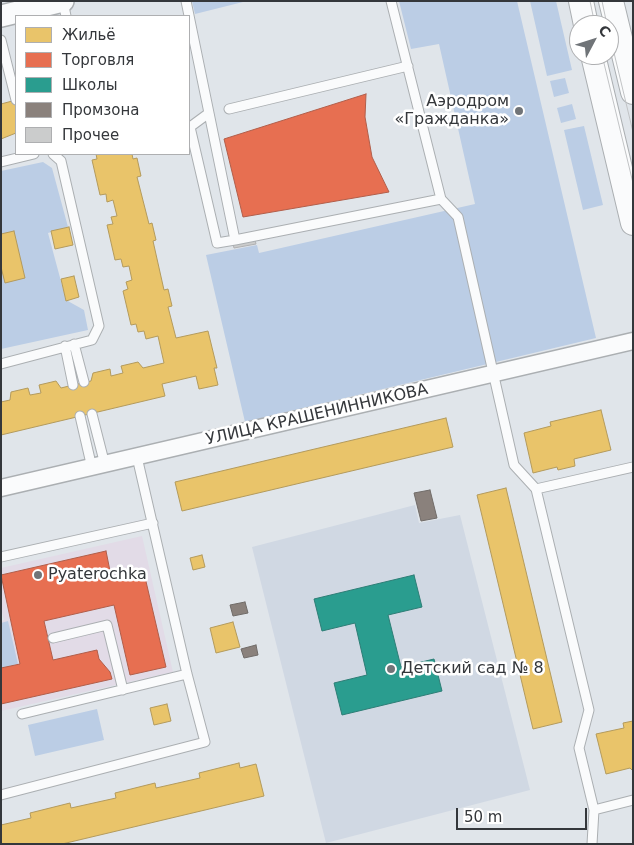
<!DOCTYPE html>
<meta charset="utf-8">
<style>
body{margin:0}
#map{position:relative;width:634px;height:845px;overflow:hidden;background:#e0e5ea;font-family:"DejaVu Sans",sans-serif}
canvas{display:block}
.frame{position:absolute;inset:0;border:2px solid #34373b;pointer-events:none}
.legend{position:absolute;left:15px;top:15px;width:175px;height:140px;box-sizing:border-box;background:#fff;border:1px solid #aeafb1;margin:0;padding:6px 9px;list-style:none;font-size:15px;color:#34373b}
.legend li{display:flex;align-items:center;gap:10px;height:25px}
.legend b{width:25px;border:1px solid #aeafb1}
.north{position:absolute;left:569px;top:15px;width:50px;height:50px;box-sizing:border-box;background:#fff;border:1px solid #aeafb1;border-radius:50%;rotate:50deg;font-size:14px;font-weight:700;line-height:20px;text-align:center;color:#34373b}
.north::after{content:'';display:block;margin:auto;width:18px;height:22px;background:#707478;clip-path:polygon(50% 0,100% 100%,50% 72%,0 100%)}
.scale{position:absolute;left:456px;top:808px;width:131px;height:22px;box-sizing:border-box;border:2px solid #34373b;border-top:0;padding-left:6px;font-size:15px;line-height:18px;white-space:nowrap;color:#34373b;-webkit-text-stroke:4px #fff;paint-order:stroke}
</style>
<div id="map">
<canvas width="634" height="845"></canvas>
<div class="frame"></div>
<ul class="legend">
<li><b style="height:14px;background:#e9c46a"></b>Жильё</li>
<li><b style="height:14px;background:#e76f51"></b>Торговля</li>
<li><b style="height:14px;background:#2a9d8f"></b>Школы</li>
<li><b style="height:14px;background:#8a817c"></b>Промзона</li>
<li><b style="height:14px;background:#cbcccc"></b>Прочее</li>
</ul>
<div class="north">С</div>
<div class="scale">50 m</div>
</div>
<script>
const g = document.querySelector('canvas').getContext('2d');
g.lineJoin = 'round';
function paint(path, color) { g.fillStyle = color; g.fill(path, 'evenodd'); }
const shape = rows => new Path2D(rows.map(r => 'M' + r).join(''));
function trace(path, color, width, dash) { g.strokeStyle = color; g.lineWidth = width; g.lineCap = dash ? 'butt' : 'round'; g.setLineDash(dash || []); g.stroke(path); }
function write(font, color, halo, rows, align = 'center') {
  g.font = font + ' "DejaVu Sans",sans-serif'; g.lineWidth = 5; g.setLineDash([]); g.textBaseline = 'middle'; g.strokeStyle = halo; g.fillStyle = color; for (const [text, x, y, turn = 0] of rows) {
    g.save(); g.translate(x, y); g.rotate((+turn || 0) * Math.PI / 180); g.textAlign = isNaN(turn) ? turn : align; if (halo) g.strokeText(text, 0, 0); g.fillText(text, 0, 0); g.restore();
  }
}
paint(shape([
 [142,536,173,672,1,711,1,621,4,620,1,608,1,568]
]), '#e2dbe7');
paint(shape([
 [415,505,419,523,460,515,530,790,326,843,252,547]
]), '#d0d8e3');
paint(shape([
 [192,1,247,1,195,14],
 [399,1,517,1,596,338,245,422,206,255,257,245,259,253,475,204,439,44,411,49],
 [530,1,556,1,572,70,547,76],
 [565,78,569,93,554,97,550,81],
 [572,104,576,119,561,123,557,108],
 [584,126,603,205,583,210,564,130],
 [43,162,52,168,68,227,48,233,66,300,84,310,88,330,1,349,1,171],
 [8,621,18,664,1,668,1,623],
 [97,709,104,740,35,756,28,725]
]), '#bbcde5');
const homes = shape([
 [16,100,16,133,1,139,1,104,16,100],
 [96,154,132,154,133,159,137,158,141,176,137,177,149,224,152,223,156,240,153,241,164,290,168,289,172,306,168,307,176,338,208,331,217,368,214,368,218,385,199,389,196,376,162,384,165,396,1,435,1,402,10,400,11,392,28,388,30,395,41,393,39,385,56,381,61,388,73,385,91,381,93,373,110,369,111,376,123,373,121,366,138,362,143,368,164,363,158,336,146,339,144,331,138,332,136,324,131,325,123,291,128,289,126,282,132,280,129,266,123,267,121,259,115,260,107,225,113,224,111,217,117,216,113,200,107,202,106,194,100,195,92,160,97,159,96,154],
 [69,227,73,245,55,249,51,231,69,227],
 [14,231,25,278,5,283,1,267,1,234,14,231],
 [74,276,79,297,66,301,61,279,74,276],
 [601,410,611,450,574,459,575,466,558,470,557,467,533,473,524,433,551,426,550,422,601,410],
 [446,418,453,447,182,511,175,482,446,418],
 [506,488,562,722,533,729,477,495,506,488],
 [202,555,205,567,193,570,190,558,202,555],
 [233,622,240,647,216,653,210,628,233,622],
 [167,704,171,721,154,725,150,708,167,704],
 [633,721,633,771,630,768,606,774,596,734,624,728,623,723,633,721],
 [239,763,240,768,256,764,264,796,62,844,1,844,1,825,31,818,30,813,70,803,71,808,116,798,115,793,155,783,156,788,200,778,199,773,239,763]
]);
paint(homes, '#e9c46a');
trace(homes, '#b39a5c', 1);
const shops = shape([
 [366,94,365,117,372,157,389,192,243,217,224,139,366,94],
 [106,551,112,581,144,573,166,667,130,675,114,605,44,621,53,660,97,650,99,659,110,672,112,679,1,704,1,668,20,664,1,575,106,551]
]);
paint(shops, '#e76f51');
trace(shops, '#b15e4a', 1);
const schools = shape([
 [414,575,422,607,388,615,401,667,434,659,442,691,342,715,334,683,367,675,355,623,322,631,314,599,414,575]
]);
paint(schools, '#2a9d8f');
trace(schools, '#2d7e76', 1);
const industry = shape([
 [430,490,437,518,421,521,414,493,430,490],
 [245,602,248,613,233,616,230,605,245,602],
 [256,645,258,655,244,658,241,649,256,645]
]);
paint(industry, '#8a817c');
trace(industry, '#706b68', 1);
const building = shape([
 [255,240,256,244,234,248,233,244,255,240]
]);
paint(building, '#cbcccc');
trace(building, '#b0b0b1', 1);
const service = shape([
 [186,1,209,113,190,127,217,243,235,240],
 [63,2,66,16],
 [1,40,16,100],
 [229,109,408,66],
 [209,113,235,240,441,199,391,1],
 [1,162,34,154],
 [441,199,458,217,514,465,536,489,589,710,579,748,594,810,592,844],
 [74,344,84,382],
 [65,346,73,385],
 [1,364,92,340,99,326,61,161,53,154],
 [92,414,105,465],
 [80,416,92,468],
 [536,489,633,467],
 [1,557,153,523],
 [53,638,107,625,123,690],
 [22,714,187,674],
 [1,795,205,742,187,674,137,457],
 [594,810,633,800]
]);
const minor = shape([
 [1,488,633,341]
]);
const tertiary = shape([
 [1,16,63,1]
]);
const secondary = shape([
 [581,1,586,25],
 [611,1,633,92],
 [593,55,633,223]
]);
trace(service, '#abafb2', 11);
trace(minor, '#abafb2', 19);
trace(tertiary, '#abafb2', 24);
trace(secondary, '#abafb2', 26);
trace(service, '#fafbfc', 9);
trace(minor, '#fafbfc', 16);
trace(tertiary, '#fafbfc', 21);
trace(secondary, '#fafbfc', 24);
trace(shape([
 [590,1,595,25],
 [602,1,607,25],
 [609,32,633,132],
 [602,55,633,183]
]), '#c1c3c5', 1);
for (const [x, y, r, color] of [
 [519,111,5,"#707478"],
 [38,575,5,"#707478"],
 [391,669,5,"#707478"]
]) { const dot = new Path2D(); dot.arc(x, y, r, 0, 2 * Math.PI); g.fillStyle = color; g.fill(dot); trace(dot, '#fff', 2); }
write('16px', '#34373b', '#fff', [
 ["Аэродром",509,102,"right"],
 ["«Гражданка»",509,120,"right"],
 ["Pyaterochka",48,575],
 ["Детский сад № 8",401,669]
], 'left');
write('16px', '#34373b', '#fff', [
 ["УЛИЦА КРАШЕНИННИКОВА",317,415,-13]
]);
</script>
